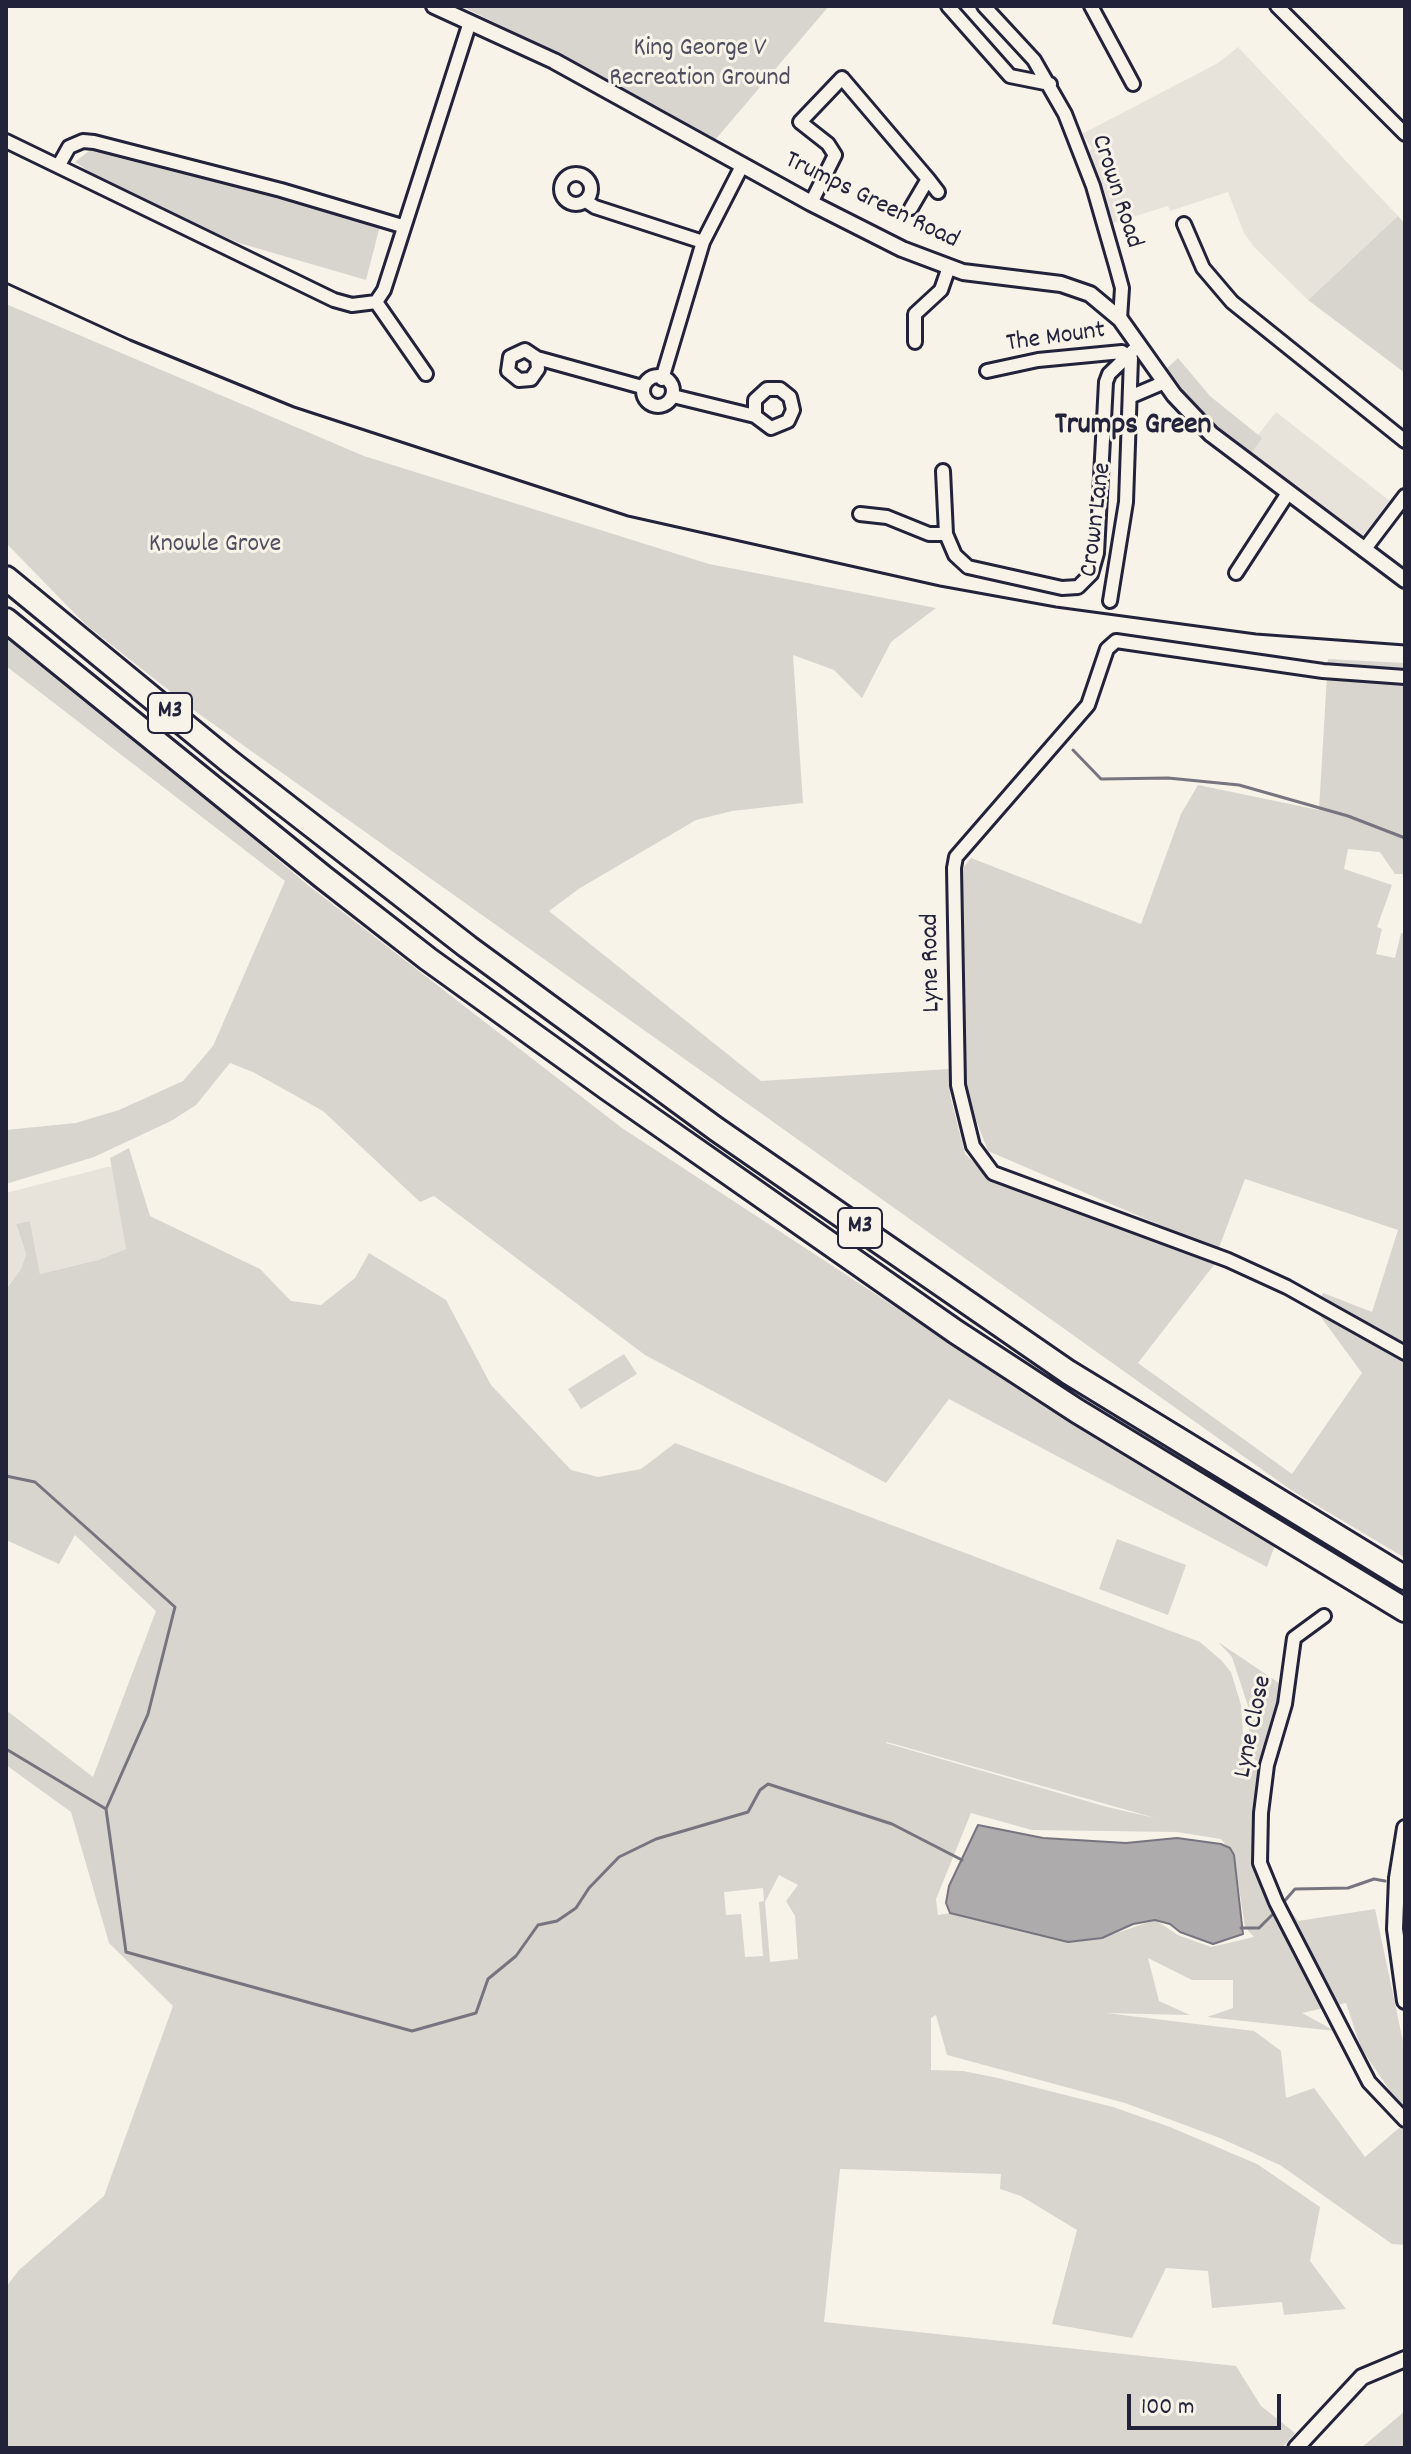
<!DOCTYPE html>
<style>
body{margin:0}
#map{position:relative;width:1411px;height:2454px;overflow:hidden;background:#f7f3e8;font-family:Dekko,sans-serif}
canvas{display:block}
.frame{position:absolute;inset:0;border:8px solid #22223b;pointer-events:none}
.scale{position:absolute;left:1127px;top:2394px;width:154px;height:36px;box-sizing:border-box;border:4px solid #22223b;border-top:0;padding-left:10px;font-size:24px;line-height:28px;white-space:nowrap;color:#22223b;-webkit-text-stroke:6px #f7f3e8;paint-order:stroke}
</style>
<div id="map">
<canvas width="1411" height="2454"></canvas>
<div class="frame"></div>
<div class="scale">100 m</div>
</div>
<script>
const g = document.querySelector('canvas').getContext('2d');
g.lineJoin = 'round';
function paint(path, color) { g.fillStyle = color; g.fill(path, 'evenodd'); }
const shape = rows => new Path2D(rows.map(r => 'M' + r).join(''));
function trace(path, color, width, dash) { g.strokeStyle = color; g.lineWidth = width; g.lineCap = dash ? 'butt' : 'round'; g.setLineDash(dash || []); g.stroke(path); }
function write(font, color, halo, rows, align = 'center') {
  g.font = font + ' Dekko,sans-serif'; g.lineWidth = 6; g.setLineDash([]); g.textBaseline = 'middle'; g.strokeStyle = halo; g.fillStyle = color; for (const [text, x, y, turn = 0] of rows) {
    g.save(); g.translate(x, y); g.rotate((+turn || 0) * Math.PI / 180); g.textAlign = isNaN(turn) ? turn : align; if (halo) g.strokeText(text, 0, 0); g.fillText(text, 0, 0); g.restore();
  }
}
paint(shape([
 [1238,47,1398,216,1308,300,1254,247,1244,233,1228,192,1170,211,1168,206,1110,224,1087,154,1092,148,1082,134,1218,63],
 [1276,412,1390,501,1361,538,1246,450],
 [107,1167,112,1167,126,1249,98,1260,40,1274,30,1221,16,1225,26,1254,21,1269,6,1288,6,1193]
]), '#e7e3db');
paint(shape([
 [461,6,829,6,715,140,559,54],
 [90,150,143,156,381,222,366,280,239,243,107,184,75,162],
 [1398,216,1405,224,1405,373,1308,300],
 [6,304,364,456,709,564,936,608,891,642,862,698,834,670,793,655,803,803,732,811,696,820,580,888,549,911,761,1081,949,1069,950,1095,965,1154,995,1182,1217,1261,1138,1363,1292,1474,1362,1373,1315,1309,1323,1293,1372,1312,1398,1230,1245,1179,1218,1250,988,1151,966,1094,962,869,971,858,1141,924,1181,814,1198,785,1319,810,1328,659,1405,663,1405,874,1395,874,1380,852,1348,849,1344,869,1392,885,1377,927,1382,929,1376,954,1395,958,1401,933,1405,934,1405,1558,1291,1490,195,711,85,624,6,543],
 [1178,358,1210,396,1262,438,1252,452,1241,453,1187,403,1166,369],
 [6,630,309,886,622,1128,906,1314,1275,1545,1267,1567,949,1399,886,1483,645,1355,434,1196,420,1202,323,1111,253,1072,230,1063,196,1105,171,1121,94,1157,6,1184,6,1130,76,1123,119,1110,183,1081,213,1046,285,881,6,666],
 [129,1148,150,1216,260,1269,291,1301,321,1305,355,1278,369,1253,446,1300,491,1385,571,1470,598,1477,641,1469,675,1443,1200,1642,1221,1660,1231,1672,1241,1705,1244,1748,1239,1757,1259,1767,1255,1859,1298,1921,1375,1909,1405,2051,1405,2113,1361,2048,1346,2003,1302,2013,1335,2031,1207,2017,1233,2008,1233,1980,1192,1980,1148,1958,1159,2001,1190,2015,1106,2013,1254,2031,1281,2051,1286,2098,1314,2088,1365,2157,1399,2128,1405,2127,1405,2245,1392,2244,1280,2165,1220,2138,1125,2103,947,2055,936,2015,931,2018,931,2070,963,2071,998,2078,1113,2107,1170,2127,1257,2164,1320,2207,1310,2261,1346,2309,1284,2315,1282,2302,1212,2308,1208,2271,1166,2268,1132,2338,1052,2324,1077,2230,1021,2196,1000,2189,1001,2174,840,2169,824,2322,1236,2366,1261,2406,1295,2433,1282,2448,6,2448,6,2287,19,2270,104,2196,173,2006,109,1943,71,1812,6,1765,6,1710,93,1777,156,1611,75,1535,59,1564,6,1540,6,1289,21,1269,26,1254,16,1224,30,1221,40,1274,98,1260,126,1249,110,1158],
 [886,1743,887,1742,1155,1818,1107,1807],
 [971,1813,1032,1830,1177,1832,1221,1839,1234,1855,1245,1927,1254,1937,1211,1947,1178,1935,1155,1920,1102,1938,1068,1942,950,1913,938,1915,936,1899],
 [779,1875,798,1885,786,1901,795,1916,798,1959,770,1962,765,1902],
 [763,1888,764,1901,759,1902,763,1956,745,1957,741,1914,726,1915,724,1892],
 [624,1354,637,1374,581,1409,568,1389],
 [1117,1539,1186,1565,1168,1615,1099,1589],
 [1218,1642,1285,1687,1262,1763,1248,1756,1250,1712,1232,1657],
 [1405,2411,1405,2448,1361,2448]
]), '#d8d5cf');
const water = shape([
 [978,1825,1043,1838,1126,1843,1177,1838,1221,1844,1230,1848,1234,1855,1243,1934,1213,1944,1180,1932,1170,1924,1155,1920,1133,1924,1102,1938,1068,1942,950,1913,946,1903,949,1886,978,1825]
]);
paint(water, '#aeabad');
trace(water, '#76747f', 2);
trace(shape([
 [1073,750,1101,779,1168,778,1239,785,1348,816,1405,838],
 [6,1476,35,1482,175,1607,148,1714,106,1809,126,1952,412,2031,476,2013,488,1979,516,1956,538,1925,557,1921,576,1908,589,1888,619,1857,656,1839,748,1812,760,1790,768,1784,892,1824,962,1860],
 [6,1749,106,1809],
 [1281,1905,1295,1889,1348,1888,1374,1879,1385,1881],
 [1241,1928,1259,1928,1276,1911]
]), '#76747f', 3);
const minor = shape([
 [948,6,1010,76,1050,84],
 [984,6,1034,60,1065,114,1093,186,1116,266,1122,288,1120,319],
 [1091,6,1133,84],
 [1277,6,1405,134],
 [6,141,334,300,352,305,376,302,384,290,470,22],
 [59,165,69,147,83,141,94,142,281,190,402,226],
 '561 189a15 15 0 1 1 30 0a15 15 0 1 1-30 0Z',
 [928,179,938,192],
 [586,201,595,207,703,242,742,166],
 [811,203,835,155,828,144,800,122,842,78,928,179,911,208],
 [1184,224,1203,268,1232,302,1405,441],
 [376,302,426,374],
 [915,342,915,314,941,290,949,267],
 [537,358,538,369,531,379,519,380,508,371,510,357,525,350,537,358,642,387],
 [987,371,1038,360,1122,352,1131,358,1126,502,1110,601],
 '643 391a15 15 0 1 1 30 0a15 15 0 1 1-30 0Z',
 [662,379,703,242],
 [673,396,755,416,771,428,788,421,793,410,790,397,780,389,767,389,755,400,755,416],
 [1132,396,1165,382],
 [943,471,946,534,955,555,968,567,1062,588,1078,587,1091,574,1097,553,1106,382,1109,374,1139,345],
 [860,514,887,517,929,534,946,534],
 [1364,550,1405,496],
 [1236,573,1288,493],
 [1405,677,1323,671,1116,641,1107,649,1088,705,956,857,954,868,958,1085,973,1146,993,1173,1228,1260,1287,1287,1405,1353],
 [1324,1616,1294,1638,1285,1704,1267,1765,1261,1813,1260,1863,1276,1902,1369,2082,1405,2120]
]);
const tertiary = shape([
 [434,6,554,61,811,203,902,249,963,272,1061,284,1090,294,1120,319,1174,395,1211,434,1405,580],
 [1405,1828,1397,1878,1395,1929,1405,2001],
 [1296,2448,1362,2377,1405,2359]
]);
const motorway = shape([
 [6,578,230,762,468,947,716,1129,1068,1372,1405,1578],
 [6,620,323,877,428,959,607,1088,956,1332,1077,1411,1405,1610]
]);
trace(minor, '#22223b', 18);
trace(tertiary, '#22223b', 20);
trace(motorway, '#22223b', 28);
trace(minor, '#f7f3e8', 12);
trace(tertiary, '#f7f3e8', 14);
trace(motorway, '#f7f3e8', 22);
trace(shape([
 [6,283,130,340,294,407,628,516,940,586,1056,607,1256,634,1405,645]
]), '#22223b', 3);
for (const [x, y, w] of [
 [170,713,44],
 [860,1228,44]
]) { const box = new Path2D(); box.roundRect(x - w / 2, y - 20, w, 40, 6); g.fillStyle = '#f7f3e8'; g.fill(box); trace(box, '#22223b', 2); }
write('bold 24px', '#22223b', null, [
 ["M3",170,713],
 ["M3",860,1228]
]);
write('26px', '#504f60', '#f7f3e8', [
 ["King George V",700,50],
 ["Recreation Ground",700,80],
 ["Knowle Grove",215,546]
]);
write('26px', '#22223b', '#f7f3e8', [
 ["Crown Road",1115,192,72],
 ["Trumps Green Road",871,202,26],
 ["The Mount",1056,339,-8],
 ["Crown Lane",1098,520,-83],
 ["Lyne Road",933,963,-91],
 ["Lyne Close",1255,1727,-78]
]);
write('bold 30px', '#22223b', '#f7f3e8', [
 ["Trumps Green",1133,428]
]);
</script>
